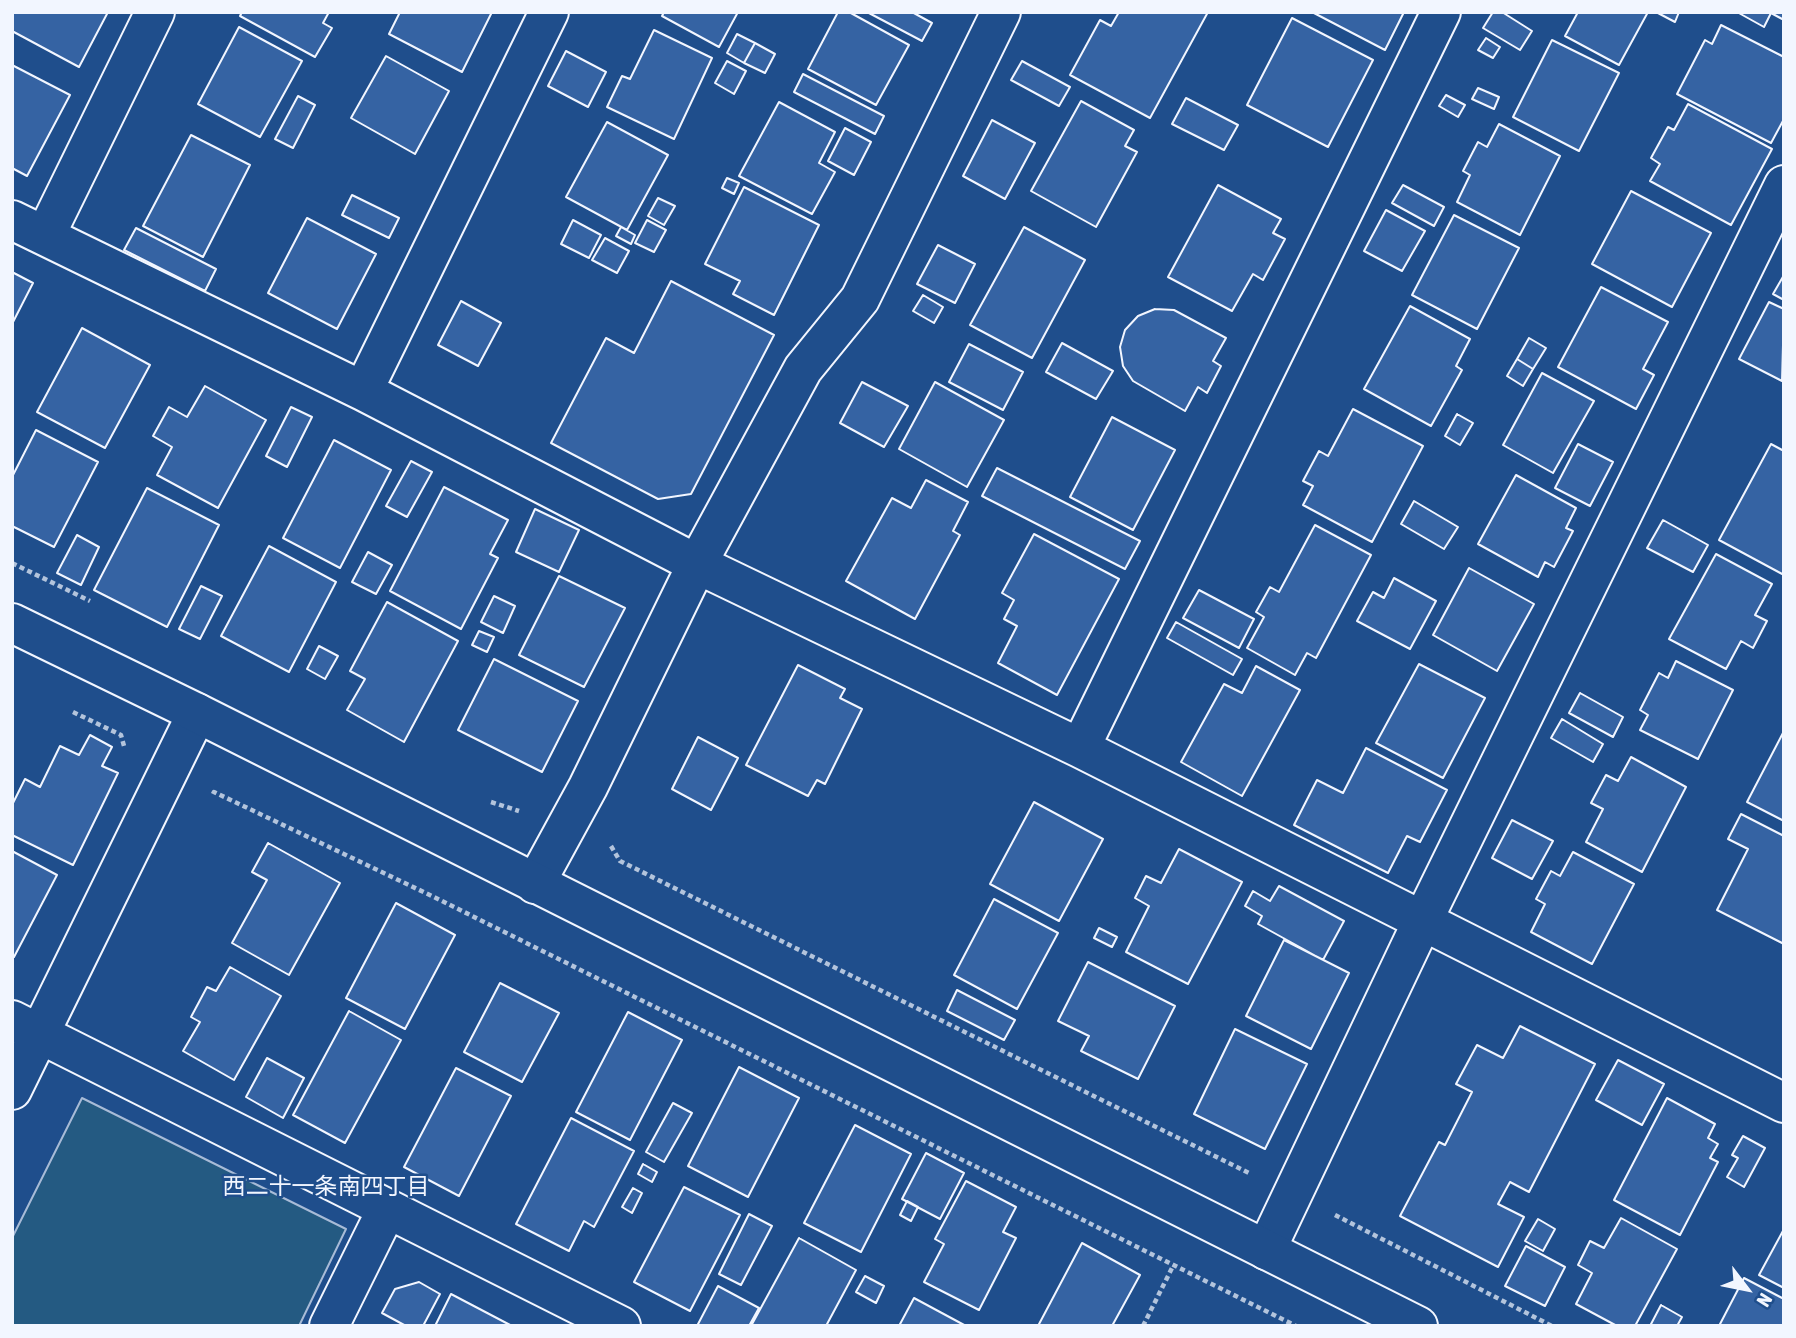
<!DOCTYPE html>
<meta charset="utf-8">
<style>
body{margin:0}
#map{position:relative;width:1796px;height:1338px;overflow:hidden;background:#1f4e8c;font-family:"Asap Condensed",sans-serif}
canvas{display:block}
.frame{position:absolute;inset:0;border:14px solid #f2f6ff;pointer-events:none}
.north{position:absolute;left:1712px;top:1254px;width:70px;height:70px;-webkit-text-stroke:5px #1f4e8c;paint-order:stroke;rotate:122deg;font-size:19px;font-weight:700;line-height:28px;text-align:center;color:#f2f6ff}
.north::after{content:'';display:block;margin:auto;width:24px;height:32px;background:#f2f6ff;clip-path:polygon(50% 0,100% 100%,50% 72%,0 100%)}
</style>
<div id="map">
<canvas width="1796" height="1338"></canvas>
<div class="frame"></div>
<div class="north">N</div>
</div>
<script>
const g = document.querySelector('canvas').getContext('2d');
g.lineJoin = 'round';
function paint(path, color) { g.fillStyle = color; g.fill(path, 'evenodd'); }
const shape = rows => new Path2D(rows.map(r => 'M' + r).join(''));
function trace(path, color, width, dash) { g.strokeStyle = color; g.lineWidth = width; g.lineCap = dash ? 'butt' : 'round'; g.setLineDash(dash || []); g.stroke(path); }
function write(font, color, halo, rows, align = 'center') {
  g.font = font + ' "Asap Condensed","Noto Sans JP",sans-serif'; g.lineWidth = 5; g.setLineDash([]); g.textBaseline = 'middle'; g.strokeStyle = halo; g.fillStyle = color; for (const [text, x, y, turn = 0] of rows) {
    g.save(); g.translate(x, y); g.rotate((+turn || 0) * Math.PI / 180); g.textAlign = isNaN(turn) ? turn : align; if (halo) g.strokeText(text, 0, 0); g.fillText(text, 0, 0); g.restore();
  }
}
const green = shape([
 [82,1098,346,1229,299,1326,12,1326,12,1238,82,1098]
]);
paint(green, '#245a82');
trace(green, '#a8bbd7', 2);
const building = shape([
 [12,12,108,12,79,67,12,31,12,12],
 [242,12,329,12,323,23,332,28,315,57,240,16,242,12],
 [400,12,492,12,462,72,389,34,400,12],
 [664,12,738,12,719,47,662,16,664,12],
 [838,12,849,12,909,45,876,105,808,69,838,12],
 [867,12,912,12,932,23,922,41,867,12],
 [1119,12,1208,12,1150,118,1070,75,1100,20,1111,26,1119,12],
 [1312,12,1404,12,1385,50,1312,12],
 [1493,12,1502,12,1532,31,1520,50,1483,28,1493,12],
 [1578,12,1648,12,1619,65,1565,36,1578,12],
 [1656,12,1679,12,1675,22,1656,12],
 [1737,12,1784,12,1784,20,1771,13,1764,27,1737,12],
 [1292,18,1373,60,1328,147,1247,105,1292,18],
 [1721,25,1784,57,1784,119,1771,143,1677,94,1705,40,1712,44,1721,25],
 [239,27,302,61,260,137,198,104,239,27],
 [654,30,712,58,674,139,607,107,622,76,630,79,654,30],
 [737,34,755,43,744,63,727,53,737,34],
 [1486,38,1500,47,1493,58,1478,50,1486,38],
 [1552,40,1619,73,1579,151,1513,117,1552,40],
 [755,43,775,54,765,73,744,63,755,43],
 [566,51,606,72,588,107,548,86,566,51],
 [386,56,449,91,415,154,351,118,386,56],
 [727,61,746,71,734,94,715,83,727,61],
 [1022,61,1070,87,1059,106,1011,80,1022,61],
 [12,65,70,95,27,176,12,168,12,65],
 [803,74,884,116,875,134,794,92,803,74],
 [1478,88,1499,97,1494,109,1472,99,1478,88],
 [1446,95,1465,105,1458,117,1439,106,1446,95],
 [298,96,315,105,293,148,275,139,298,96],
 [1186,98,1238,125,1224,150,1172,124,1186,98],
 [1081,101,1134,130,1125,146,1137,152,1096,227,1031,191,1081,101],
 [779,102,835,132,819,163,835,172,812,214,739,176,779,102],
 [1688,104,1772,149,1731,225,1650,181,1660,164,1651,158,1668,127,1674,130,1688,104],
 [992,120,1035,143,1005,199,963,176,992,120],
 [607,122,668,155,627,230,566,197,607,122],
 [1499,124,1560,156,1520,235,1457,202,1470,175,1463,171,1478,142,1487,147,1499,124],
 [845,128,871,142,854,175,828,161,845,128],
 [191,135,250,165,203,257,143,226,191,135],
 [727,178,739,183,734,194,722,188,727,178],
 [1218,185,1281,219,1273,233,1285,239,1263,280,1253,274,1232,311,1168,277,1218,185],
 [1403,185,1444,207,1434,226,1392,203,1403,185],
 [744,187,819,225,774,315,733,294,740,281,705,264,744,187],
 [1631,191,1711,233,1672,307,1592,264,1631,191],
 [352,195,399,218,389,238,342,215,352,195],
 [658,198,675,206,664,225,648,216,658,198],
 [1386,210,1425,231,1402,271,1364,251,1386,210],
 [1454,215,1519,248,1477,329,1412,295,1454,215],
 [307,218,376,254,337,329,268,293,307,218],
 [573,220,601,235,589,258,561,244,573,220],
 [647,220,666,230,654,252,635,243,647,220],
 [621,227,635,235,631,244,616,236,621,227],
 [1024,227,1085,260,1032,358,970,325,1024,227],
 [136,228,216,269,205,291,124,250,136,228],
 [605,238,629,251,617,273,592,260,605,238],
 [938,245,975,264,955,303,917,284,938,245],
 [12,272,33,283,12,324,12,272],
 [1784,275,1784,300,1773,294,1784,275],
 [671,281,774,335,691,494,658,499,551,443,606,338,634,353,671,281],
 [1601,287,1668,322,1643,369,1654,375,1636,409,1558,367,1601,287],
 [923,295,943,307,934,323,913,311,923,295],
 [461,301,501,323,478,366,438,345,461,301],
 [1769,302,1784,309,1782,381,1739,359,1769,302],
 [1410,306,1470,339,1456,366,1462,370,1431,426,1364,389,1410,306],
 [1155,309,1174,310,1226,338,1213,361,1221,366,1207,393,1198,387,1185,411,1133,381,1123,366,1120,347,1125,330,1138,316,1155,309],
 [82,328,150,365,105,448,37,412,82,328],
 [1529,338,1546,348,1533,369,1517,359,1529,338],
 [1062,343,1113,371,1096,399,1046,372,1062,343],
 [969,344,1023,372,1003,410,949,382,969,344],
 [1517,359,1533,369,1523,386,1507,376,1517,359],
 [1542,373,1594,401,1553,473,1503,445,1542,373],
 [862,382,908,406,884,447,840,423,862,382],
 [935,382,1004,420,967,487,899,449,935,382],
 [205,386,266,420,218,508,157,475,172,447,153,436,169,407,187,417,205,386],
 [291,407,312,417,287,467,266,456,291,407],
 [1353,409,1423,446,1372,542,1303,505,1313,486,1303,481,1319,451,1328,456,1353,409],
 [1457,414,1473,423,1460,445,1445,436,1457,414],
 [1112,417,1175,450,1133,530,1070,497,1112,417],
 [36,430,98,462,54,547,12,526,12,477,36,430],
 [334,440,391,470,340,568,283,538,334,440],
 [1578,444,1613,462,1590,506,1555,488,1578,444],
 [1771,444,1784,451,1784,575,1719,540,1771,444],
 [411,461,432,472,407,517,386,506,411,461],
 [997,468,1140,541,1125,569,982,496,997,468],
 [1516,475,1576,508,1566,528,1573,531,1554,567,1545,562,1538,577,1478,544,1516,475],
 [926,480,968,502,953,531,960,535,915,619,846,581,892,498,911,508,926,480],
 [444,487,508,520,490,554,498,558,461,629,390,591,444,487],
 [147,488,219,525,167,627,94,590,147,488],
 [1414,501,1458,527,1444,549,1401,524,1414,501],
 [535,509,579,530,559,572,516,552,535,509],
 [1663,520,1708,545,1693,572,1647,548,1663,520],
 [1315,525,1371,555,1316,658,1307,653,1295,675,1247,648,1264,617,1256,612,1270,587,1279,592,1315,525],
 [1034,534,1119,579,1057,695,998,663,1017,626,1004,619,1014,600,1002,593,1034,534],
 [77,535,99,547,81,585,57,573,77,535],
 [269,546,336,582,289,672,221,636,269,546],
 [368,552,392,565,376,594,352,582,368,552],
 [1716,554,1772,584,1755,615,1767,621,1753,648,1741,641,1726,669,1669,639,1716,554],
 [1469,568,1534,604,1497,671,1433,635,1469,568],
 [559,576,625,608,584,687,519,655,559,576],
 [1394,578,1436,601,1410,649,1357,621,1373,592,1384,598,1394,578],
 [201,586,222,596,200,639,179,629,201,586],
 [1199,590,1254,619,1239,648,1183,618,1199,590],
 [494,596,515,606,503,633,481,622,494,596],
 [387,602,458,641,404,742,347,710,365,679,350,671,387,602],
 [1176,622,1242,659,1233,675,1167,638,1176,622],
 [479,631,494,637,487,652,472,645,479,631],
 [319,646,338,656,325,679,307,669,319,646],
 [494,659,578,701,542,772,458,730,494,659],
 [1676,661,1733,690,1698,759,1640,730,1648,715,1640,710,1659,673,1668,678,1676,661],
 [1419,664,1485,698,1443,778,1376,743,1419,664],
 [798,665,845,689,840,698,862,709,825,784,817,780,808,796,746,765,798,665],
 [1256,666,1300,690,1242,796,1181,762,1224,684,1242,693,1256,666],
 [1580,693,1623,717,1613,737,1569,713,1580,693],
 [1562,719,1603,744,1593,762,1551,738,1562,719],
 [1784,731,1784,821,1747,802,1784,731],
 [90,735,112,747,102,766,118,773,73,865,12,835,12,805,25,779,40,787,60,746,79,755,90,735],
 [698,737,738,758,711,810,672,789,698,737],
 [1366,748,1447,790,1420,842,1407,836,1388,873,1294,825,1317,780,1343,793,1366,748],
 [1631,757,1686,787,1642,872,1586,842,1603,809,1591,803,1606,775,1618,781,1631,757],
 [1034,802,1103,839,1059,921,990,884,1034,802],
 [1741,814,1784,836,1784,944,1717,910,1748,849,1728,839,1741,814],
 [1512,820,1553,841,1532,879,1492,858,1512,820],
 [268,843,340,883,289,975,232,943,267,880,252,872,268,843],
 [1179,849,1242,882,1188,984,1126,952,1149,906,1135,898,1146,876,1161,883,1179,849],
 [12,851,57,875,14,957,12,956,12,851],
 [1573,852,1634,884,1592,964,1531,932,1545,904,1536,899,1551,871,1560,876,1573,852],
 [1279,886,1344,921,1323,960,1258,924,1262,916,1245,906,1253,891,1270,901,1279,886],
 [994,899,1058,933,1017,1009,954,975,994,899],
 [396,903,455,935,405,1029,346,998,396,903],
 [1099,928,1117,937,1112,947,1094,938,1099,928],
 [1284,940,1349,973,1311,1049,1246,1016,1284,940],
 [1088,962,1175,1006,1138,1079,1081,1051,1089,1036,1058,1021,1088,962],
 [230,967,281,996,234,1080,183,1051,200,1022,191,1017,207,987,216,991,230,967],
 [500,983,559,1013,522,1082,464,1052,500,983],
 [957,990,1015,1020,1004,1040,947,1011,957,990],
 [349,1011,401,1040,345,1143,293,1115,349,1011],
 [628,1012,682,1040,630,1140,576,1112,628,1012],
 [1520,1026,1595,1064,1529,1192,1510,1182,1498,1204,1524,1217,1498,1267,1400,1216,1439,1142,1445,1145,1472,1092,1456,1084,1477,1045,1503,1058,1520,1026],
 [1235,1029,1307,1064,1265,1149,1194,1114,1235,1029],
 [267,1058,304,1078,283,1118,246,1097,267,1058],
 [1618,1060,1664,1084,1642,1125,1596,1100,1618,1060],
 [739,1067,799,1098,748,1197,688,1166,739,1067],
 [456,1068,511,1096,459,1196,404,1167,456,1068],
 [1667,1098,1715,1124,1708,1138,1718,1144,1710,1158,1718,1162,1680,1235,1614,1200,1667,1098],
 [673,1103,692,1113,664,1162,646,1152,673,1103],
 [571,1118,634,1151,594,1227,584,1221,569,1251,516,1224,571,1118],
 [855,1125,911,1154,861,1252,804,1223,855,1125],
 [1743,1136,1765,1148,1744,1187,1727,1177,1738,1158,1732,1155,1743,1136],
 [926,1153,964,1173,940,1219,902,1199,926,1153],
 [643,1164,657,1172,652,1182,638,1174,643,1164],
 [966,1181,1016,1207,1003,1232,1016,1238,979,1310,924,1282,944,1244,935,1239,966,1181],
 [684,1187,740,1215,690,1311,634,1282,684,1187],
 [633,1188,642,1193,632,1213,622,1207,633,1188],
 [907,1201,918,1207,911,1221,900,1215,907,1201],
 [749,1214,772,1226,741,1285,719,1274,749,1214],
 [1621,1218,1677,1249,1635,1326,1617,1326,1576,1304,1592,1273,1578,1265,1590,1241,1604,1248,1621,1218],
 [1538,1219,1555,1229,1543,1251,1525,1241,1538,1219],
 [1784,1229,1784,1288,1759,1275,1784,1229],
 [799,1238,856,1270,826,1326,751,1326,799,1238],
 [1082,1243,1140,1275,1112,1326,1038,1326,1082,1243],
 [1526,1246,1565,1267,1545,1306,1505,1286,1526,1246],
 [865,1276,884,1286,876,1303,856,1292,865,1276],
 [1744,1278,1784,1299,1784,1326,1719,1326,1744,1278],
 [419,1282,440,1294,423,1326,406,1326,382,1313,395,1289,419,1282],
 [718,1286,759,1308,749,1326,697,1326,718,1286],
 [451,1294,512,1326,435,1326,451,1294],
 [914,1298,966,1326,899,1326,914,1298],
 [1661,1305,1682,1317,1677,1326,1650,1326,1661,1305]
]);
paint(building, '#3563a3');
trace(building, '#f2f6ff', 2);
const minor = shape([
 [12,220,363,391,697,564,1080,748,1784,1103],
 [45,236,155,12],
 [363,391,549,12],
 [1080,748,1441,12],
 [535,884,588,787,697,564,803,369,860,299,1001,12],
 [12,1020,621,1326],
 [12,1090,197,713],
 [1266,1250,1422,922,1784,185],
 [329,1326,387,1209]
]);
const tertiary = shape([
 [12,623,197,713,1418,1326]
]);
trace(minor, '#f2f6ff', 42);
trace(tertiary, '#f2f6ff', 42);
trace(shape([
 [12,563,90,601],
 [73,712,121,735,124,746],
 [213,794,214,792,434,897,1296,1326],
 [491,802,519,811],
 [611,846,620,861,1249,1173],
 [1335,1215,1552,1326],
 [1143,1326,1173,1266]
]), '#b3c4dc', 4.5, [5, 3.5]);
trace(minor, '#1f4e8c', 38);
trace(tertiary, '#1f4e8c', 38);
write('23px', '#f2f6ff', '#1f4e8c', [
 ["西二十一条南四丁目",326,1187]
]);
</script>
